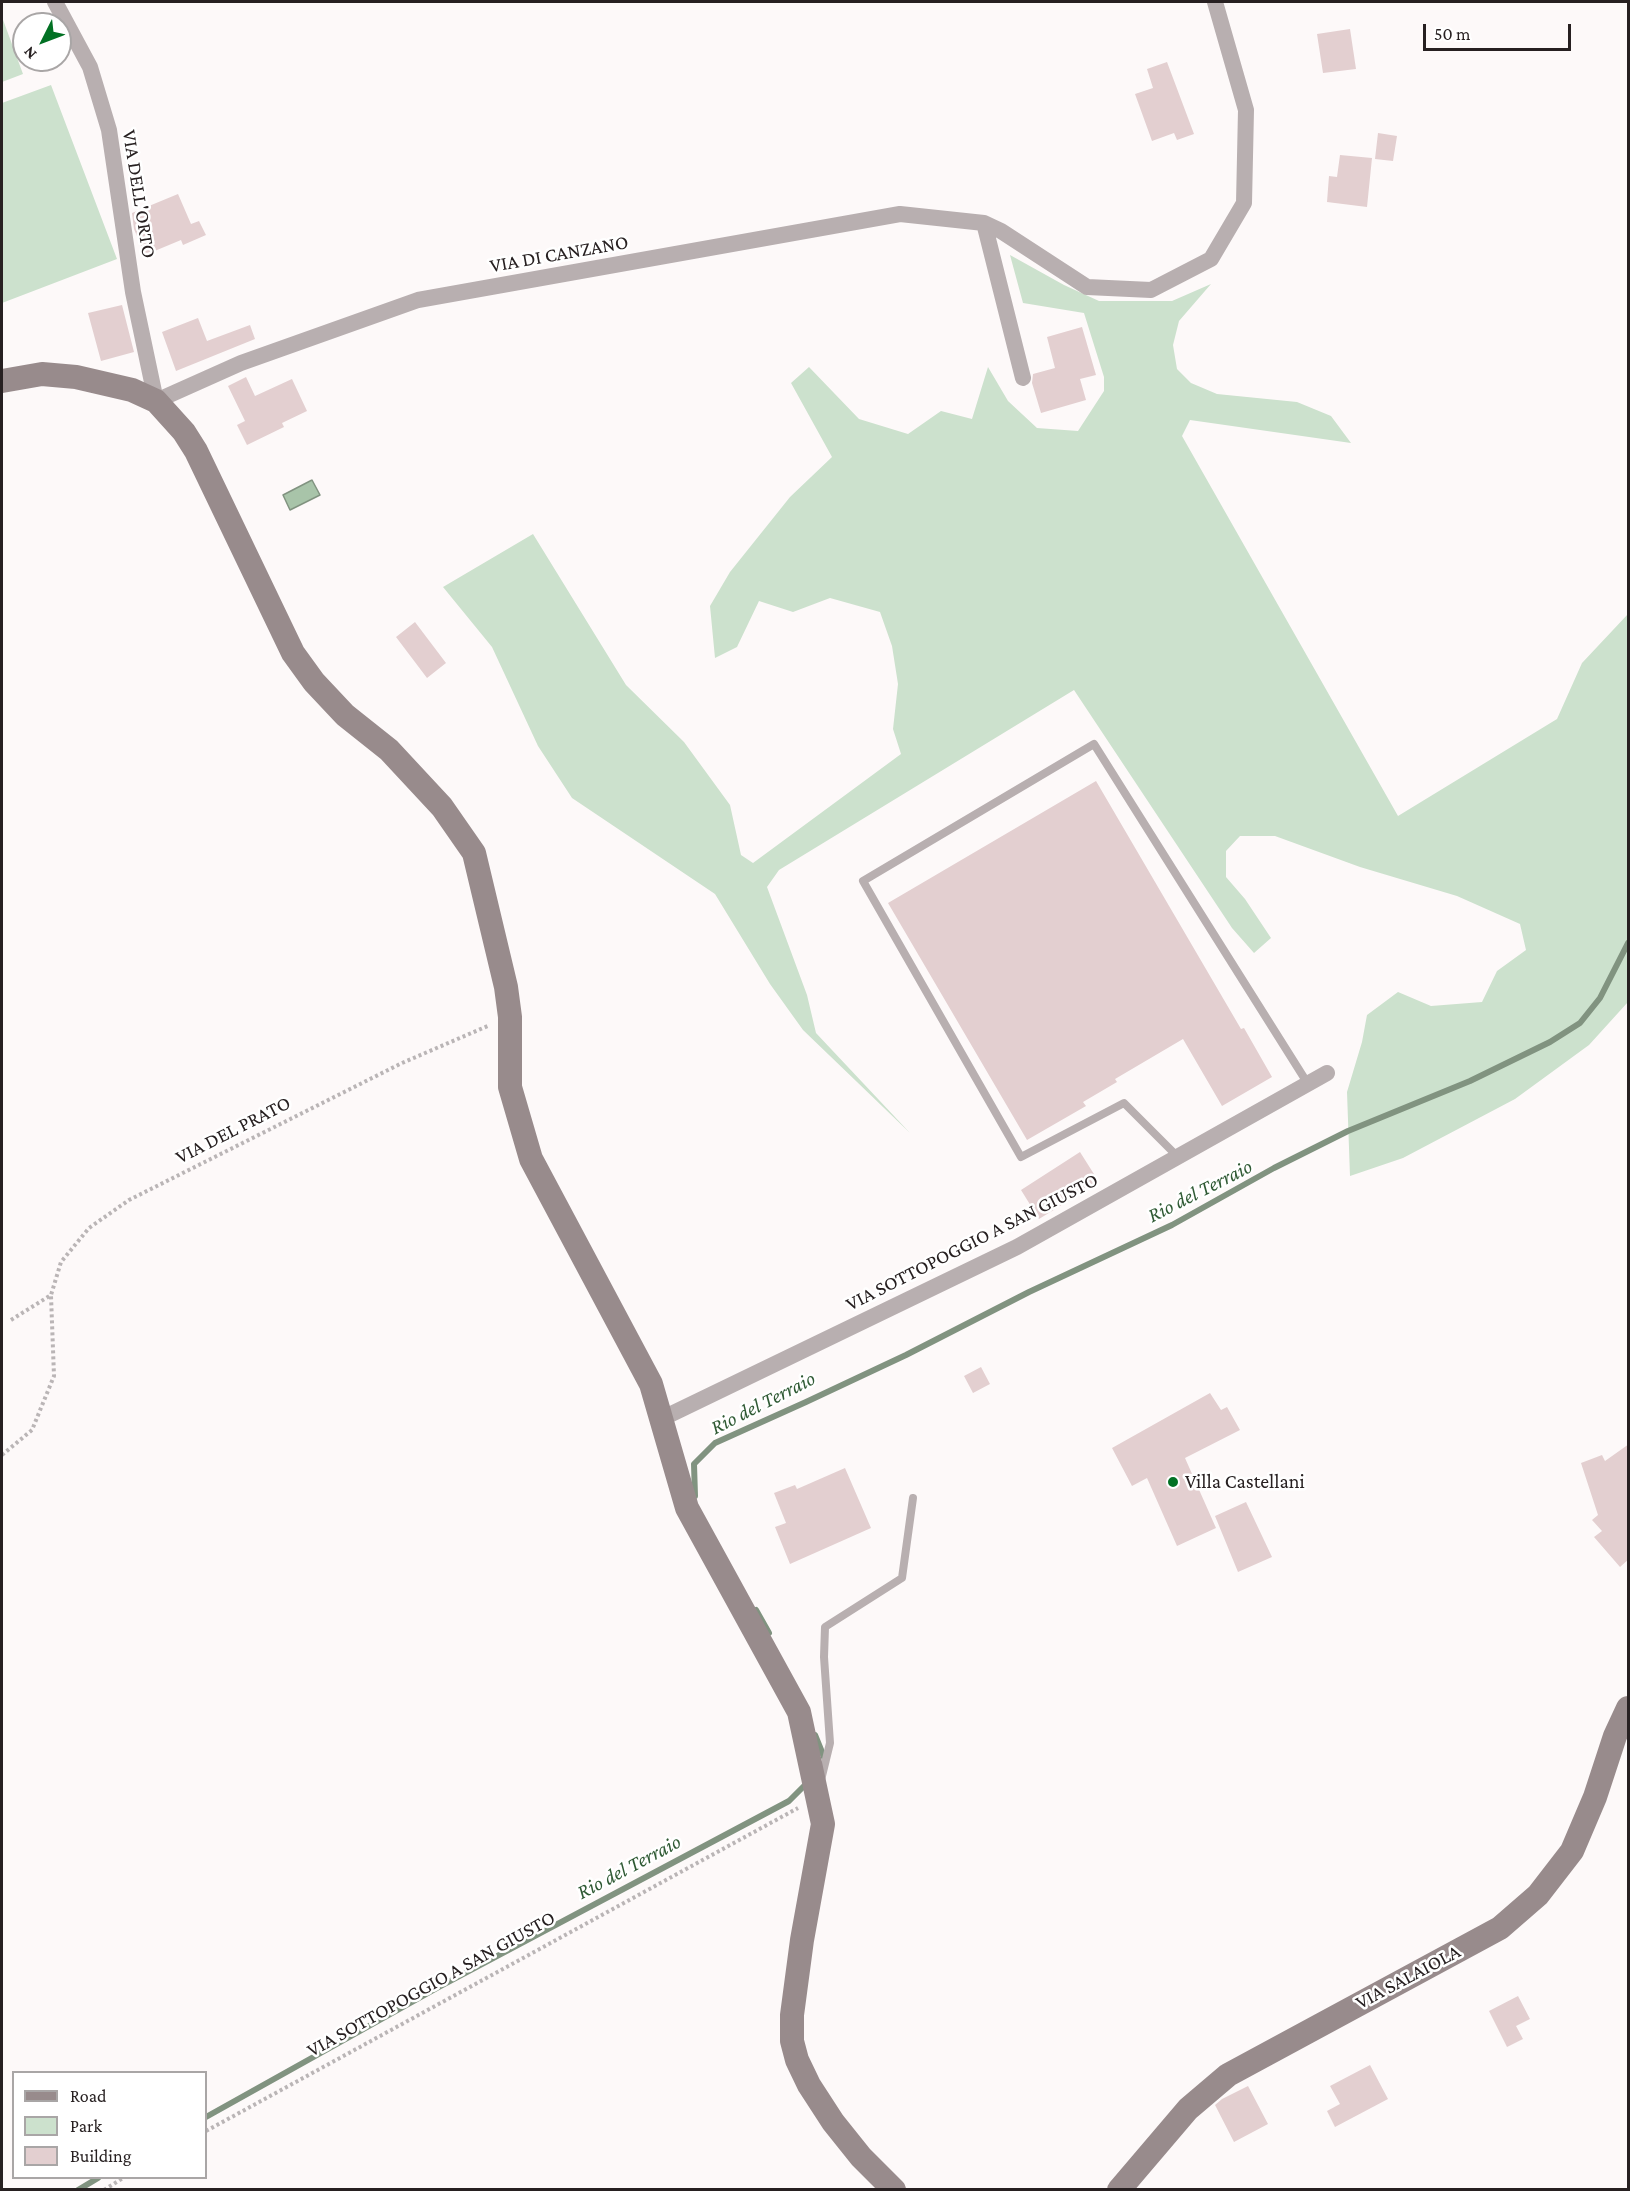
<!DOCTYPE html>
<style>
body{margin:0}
#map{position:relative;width:1630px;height:2191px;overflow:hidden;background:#fdf9f9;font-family:"Crimson Pro",serif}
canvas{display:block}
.frame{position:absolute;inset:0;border:3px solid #272021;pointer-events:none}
.legend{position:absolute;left:12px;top:2071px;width:195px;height:108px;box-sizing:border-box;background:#fff;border:2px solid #a9a6a6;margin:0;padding:8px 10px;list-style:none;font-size:18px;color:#272021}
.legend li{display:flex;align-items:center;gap:12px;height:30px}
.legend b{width:30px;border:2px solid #a9a6a6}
.north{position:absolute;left:12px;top:12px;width:60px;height:60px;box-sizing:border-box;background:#fff;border:2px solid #a9a6a6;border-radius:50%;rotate:228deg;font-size:16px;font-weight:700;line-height:24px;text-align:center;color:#272021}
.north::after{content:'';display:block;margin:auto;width:21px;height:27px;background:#027124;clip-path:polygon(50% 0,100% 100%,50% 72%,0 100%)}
.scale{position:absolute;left:1423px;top:24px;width:148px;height:27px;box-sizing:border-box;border:3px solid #272021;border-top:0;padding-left:8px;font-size:18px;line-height:21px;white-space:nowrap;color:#272021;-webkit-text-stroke:4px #fff;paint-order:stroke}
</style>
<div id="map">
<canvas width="1630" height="2191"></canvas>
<div class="frame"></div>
<ul class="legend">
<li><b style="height:8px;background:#988b8c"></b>Road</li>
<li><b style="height:16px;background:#cce1cd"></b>Park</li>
<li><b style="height:16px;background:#e3cfd0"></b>Building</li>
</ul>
<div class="north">N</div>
<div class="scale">50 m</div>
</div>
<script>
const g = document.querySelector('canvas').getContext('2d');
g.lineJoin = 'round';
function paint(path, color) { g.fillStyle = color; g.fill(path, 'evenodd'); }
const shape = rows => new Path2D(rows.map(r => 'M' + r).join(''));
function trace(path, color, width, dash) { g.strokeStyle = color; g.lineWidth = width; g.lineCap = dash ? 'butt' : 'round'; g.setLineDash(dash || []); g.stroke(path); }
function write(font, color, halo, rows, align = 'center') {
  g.font = font + ' "Crimson Pro",serif'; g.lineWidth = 5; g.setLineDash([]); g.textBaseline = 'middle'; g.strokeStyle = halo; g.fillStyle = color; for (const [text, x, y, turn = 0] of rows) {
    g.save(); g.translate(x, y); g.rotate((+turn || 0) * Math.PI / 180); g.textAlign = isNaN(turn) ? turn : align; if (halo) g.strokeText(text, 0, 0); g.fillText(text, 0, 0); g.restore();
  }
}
paint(shape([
 [2,17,23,74,2,82],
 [51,85,117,259,2,303,2,103],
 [1010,255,1064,285,1099,301,1172,301,1211,284,1179,321,1173,345,1177,369,1191,383,1217,394,1297,402,1331,416,1351,443,1190,420,1182,436,1398,816,1557,719,1582,663,1628,614,1628,1002,1589,1045,1515,1099,1403,1158,1350,1176,1347,1092,1362,1042,1367,1015,1398,992,1431,1006,1482,1002,1497,971,1526,950,1520,924,1457,896,1360,867,1275,836,1240,836,1226,851,1226,877,1245,899,1271,938,1254,953,1232,928,1074,690,779,870,767,887,807,995,816,1033,910,1133,803,1030,770,984,715,894,572,798,538,746,492,647,443,587,533,534,626,685,684,742,730,805,741,855,753,863,901,754,893,729,898,684,892,646,880,612,830,598,793,612,759,601,737,647,715,658,710,606,730,572,790,497,832,457,791,383,809,367,859,419,908,434,941,411,972,419,988,367,1008,401,1037,428,1078,431,1104,391,1104,377,1084,313,1023,303]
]), '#cce1cd');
const water = shape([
 [312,480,320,495,290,510,283,495,312,480]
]);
paint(water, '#a8c4a9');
trace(water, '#819380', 1.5);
trace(shape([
 [695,1496,694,1464,715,1443,806,1402,906,1355,1029,1292,1172,1225,1274,1168,1348,1131,1470,1081,1550,1042,1580,1023,1600,998,1628,943],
 [756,1610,769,1633],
 [815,1735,826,1762],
 [206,2117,437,1988,789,1801,807,1783],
 [78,2190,98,2178]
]), '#819380', 6);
paint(shape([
 [1350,29,1356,69,1323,73,1317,34],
 [1167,62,1194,134,1177,140,1174,133,1152,141,1135,94,1153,88,1147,69],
 [1378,133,1397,136,1393,161,1375,159],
 [1340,155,1372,158,1367,207,1327,202,1329,176,1337,177],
 [178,194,191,224,199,221,206,235,183,245,181,240,145,255,134,229,132,213],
 [122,305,134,352,101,361,88,313],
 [198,318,207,341,250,325,255,339,176,371,162,332],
 [1082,327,1096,375,1080,379,1086,400,1041,413,1032,383,1033,374,1055,368,1047,337],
 [246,377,255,396,292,379,307,411,282,423,284,427,247,445,237,425,245,421,228,386],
 [415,622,446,663,427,678,396,637],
 [1096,781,1241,1029,1244,1028,1272,1077,1222,1106,1183,1039,1115,1079,1117,1082,1083,1102,1086,1106,1027,1140,888,903],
 [1080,1152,1099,1182,1039,1219,1021,1190],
 [981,1367,990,1384,973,1393,964,1376],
 [1210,1393,1221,1410,1227,1407,1240,1430,1185,1458,1216,1528,1177,1546,1147,1478,1132,1486,1112,1448],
 [1629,1444,1629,1559,1620,1567,1594,1537,1602,1531,1592,1520,1598,1515,1581,1463,1602,1455,1605,1461],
 [845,1468,871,1528,790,1564,775,1527,786,1523,774,1493,795,1485,797,1489],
 [1246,1502,1272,1557,1238,1572,1215,1516],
 [1518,1996,1530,2019,1516,2026,1523,2039,1507,2047,1489,2011],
 [1370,2065,1388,2099,1335,2127,1327,2111,1340,2104,1330,2086],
 [1248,2086,1268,2124,1234,2142,1215,2105,1222,2099]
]), '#e3cfd0');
trace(shape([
 [11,1320,51,1295,61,1262,89,1228,129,1200,402,1063,490,1025],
 [2,1455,32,1430,54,1376,51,1296],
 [206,2131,798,1808],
 [104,2190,123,2178]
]), '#bab5b6', 4, [3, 3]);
trace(shape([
 [1178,1157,1124,1103,1021,1157,863,881,1094,744,1308,1084],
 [821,1780,830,1743,824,1657,825,1627,902,1578,913,1498]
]), '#b8afb0', 8);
trace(shape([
 [55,2,90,67,109,130,133,292,156,401,241,363,418,300,900,214,984,223,1001,231,1087,287,1151,290,1211,259,1244,203,1246,110,1215,2],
 [984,223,1023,378],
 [661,1419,1017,1247,1327,1073]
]), '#b8afb0', 16);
trace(shape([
 [2,381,42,374,76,377,132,390,156,401,184,432,196,451,293,653,314,682,345,715,389,750,442,807,474,853,506,987,510,1017,510,1087,531,1159,651,1384,687,1508,799,1712,823,1824,802,1940,792,2015,792,2041,797,2060,809,2085,833,2122,861,2157,894,2190],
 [1119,2190,1188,2109,1228,2075,1500,1928,1538,1895,1572,1851,1595,1797,1615,1736,1628,1708]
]), '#988b8c', 24);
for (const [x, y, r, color] of [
 [1173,1482,6,"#027124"]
]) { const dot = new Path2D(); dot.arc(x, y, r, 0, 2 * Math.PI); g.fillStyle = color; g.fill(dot); trace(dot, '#fff', 2); }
write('20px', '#272021', '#fff', [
 ["VIA DELL'ORTO",139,194,81],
 ["VIA DI CANZANO",559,254,-10],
 ["VIA DEL PRATO",233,1130,-27],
 ["VIA SOTTOPOGGIO A SAN GIUSTO",972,1242,-27],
 ["VIA SALAIOLA",1408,1977,-28],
 ["VIA SOTTOPOGGIO A SAN GIUSTO",431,1984,-29]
]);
write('20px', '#272021', '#fff', [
 ["Villa Castellani",1185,1482]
], 'left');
write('italic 21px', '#2f5a34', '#fff', [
 ["Rio del Terraio",1200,1191,-27],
 ["Rio del Terraio",763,1403,-27],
 ["Rio del Terraio",629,1867,-28]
]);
</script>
